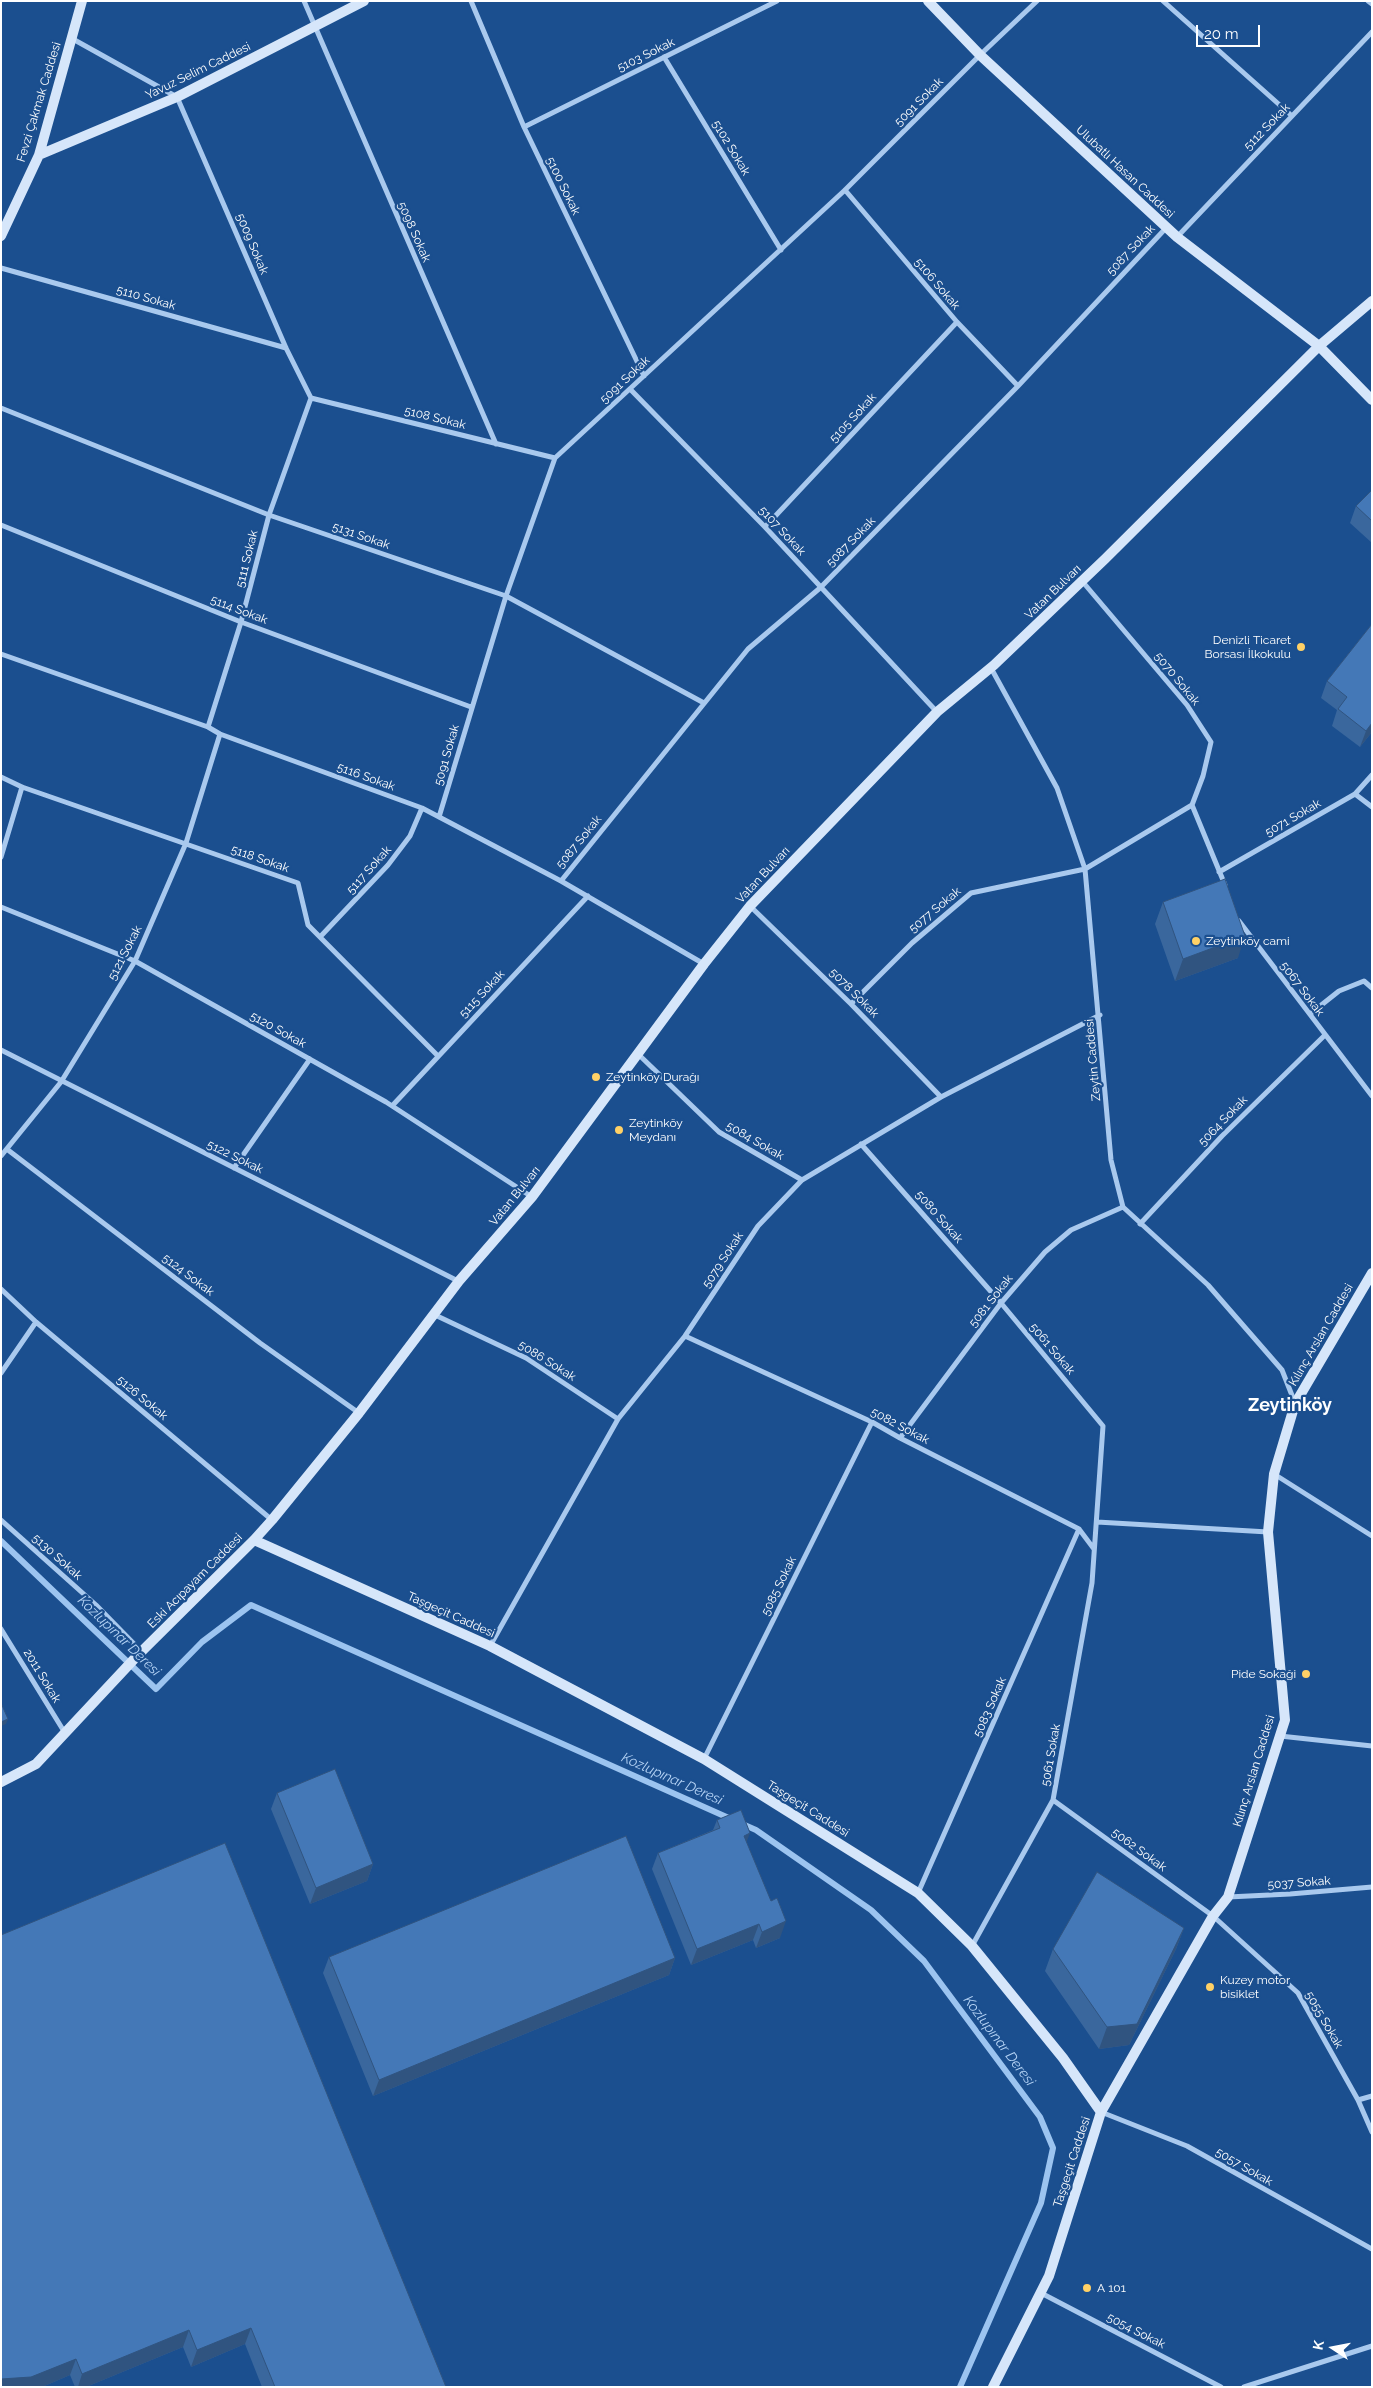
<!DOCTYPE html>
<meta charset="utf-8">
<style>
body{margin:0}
#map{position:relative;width:1373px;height:2388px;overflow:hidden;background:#1b4f8f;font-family:Raleway,sans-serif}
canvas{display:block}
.frame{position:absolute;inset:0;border:2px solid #fff;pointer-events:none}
.north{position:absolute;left:1308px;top:2323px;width:50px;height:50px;-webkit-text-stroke:4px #1b4f8f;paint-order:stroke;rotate:281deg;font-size:14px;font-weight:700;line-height:20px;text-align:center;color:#fff}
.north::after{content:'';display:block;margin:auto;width:18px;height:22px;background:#fff;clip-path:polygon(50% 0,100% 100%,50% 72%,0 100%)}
.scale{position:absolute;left:1196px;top:25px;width:64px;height:22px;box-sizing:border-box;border:2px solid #fff;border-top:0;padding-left:6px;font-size:15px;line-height:18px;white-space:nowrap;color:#fff;-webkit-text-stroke:4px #1b4f8f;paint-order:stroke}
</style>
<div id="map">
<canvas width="1373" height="2388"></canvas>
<div class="frame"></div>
<div class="north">K</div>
<div class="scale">20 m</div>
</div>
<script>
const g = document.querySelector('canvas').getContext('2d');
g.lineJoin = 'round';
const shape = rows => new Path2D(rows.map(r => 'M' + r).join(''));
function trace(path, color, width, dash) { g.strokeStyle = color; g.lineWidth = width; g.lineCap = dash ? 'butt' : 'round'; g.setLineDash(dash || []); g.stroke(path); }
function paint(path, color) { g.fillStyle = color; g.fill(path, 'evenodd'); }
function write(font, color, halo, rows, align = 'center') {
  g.font = font + ' Raleway,sans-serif'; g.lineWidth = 4.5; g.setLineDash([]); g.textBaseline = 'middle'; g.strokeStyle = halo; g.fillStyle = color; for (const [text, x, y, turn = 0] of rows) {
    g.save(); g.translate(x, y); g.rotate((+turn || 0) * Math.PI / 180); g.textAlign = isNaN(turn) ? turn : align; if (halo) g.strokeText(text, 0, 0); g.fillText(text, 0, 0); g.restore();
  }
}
trace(shape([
 [1,1541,156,1689,202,1642,251,1605,731,1819],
 [740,1823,756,1830,871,1910,924,1961,1040,2117,1053,2148,1041,2203,960,2387]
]), '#9cc4f0', 6);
trace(shape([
 [304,1,496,444],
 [471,1,524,127,644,376],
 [1163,1,1292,116],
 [1368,1,1372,4],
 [71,38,177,97,286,348,311,398],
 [664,57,781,250],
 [524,127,777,1],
 [845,190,957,322,1018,386],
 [1177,237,1372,32],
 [1,268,286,348],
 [630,389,765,527,937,712],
 [311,398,555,458],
 [1,408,269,515,506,596,704,703],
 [1,525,241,622,471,707],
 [765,527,957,322],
 [1082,581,1187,705,1211,742,1203,776,1192,805],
 [1,654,208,727,220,734,422,808,561,881,704,964],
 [991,668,1057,788,1085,869,1111,1160,1123,1207,1208,1285,1282,1370,1295,1403],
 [208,727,241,622,269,515,311,398],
 [1,777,22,787,298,883,308,925,438,1056],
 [1355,794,1372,807],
 [1192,805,1225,885],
 [439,817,506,596,555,458,845,190,980,55,1037,1],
 [1,857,22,787],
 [1219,872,1355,794,1372,775],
 [561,881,748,649,820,588,1018,386,1166,228],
 [750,906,851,1004,941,1097],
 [1,907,135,961,386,1102,532,1197],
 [1239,921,1372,1096],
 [320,937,388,865,410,836,422,808],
 [851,1004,912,943,971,893,1085,869,1192,805],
 [1310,1014,1339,991,1364,981,1372,988],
 [1,1050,458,1281],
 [637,1053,719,1132,802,1180],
 [392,1106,588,896],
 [861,1144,1001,1303,1103,1426,1092,1583,1053,1800,972,1946],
 [8,1150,260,1343,359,1413],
 [1,1156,61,1082,135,961,186,843,220,734],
 [234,1168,310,1059],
 [1140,1224,1222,1136,1325,1035],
 [1,1289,36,1322,272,1520],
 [435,1315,526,1358,618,1419],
 [685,1336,872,1422,900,1438,1079,1529,1094,1549],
 [1,1373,36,1322],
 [900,1438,1001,1303,1045,1252,1071,1230,1123,1207],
 [1274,1474,1372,1536],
 [1,1520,96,1605,141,1651],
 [1097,1522,1268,1532],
 [1,1629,65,1733],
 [490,1646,618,1419,685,1336,758,1226,802,1180,941,1097,1100,1015],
 [1280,1736,1372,1746],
 [704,1759,872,1422],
 [1053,1800,1213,1916,1298,1993,1358,2100,1372,2132],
 [918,1893,1079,1529],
 [1228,1897,1290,1894,1372,1887],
 [1358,2100,1372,2096],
 [1101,2112,1187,2146,1372,2249],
 [1041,2293,1221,2387],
 [1244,2387,1372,2346]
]), '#a9c9ee', 5);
trace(shape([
 [928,1,980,55,1177,237,1319,346,1372,400],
 [39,155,177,97,364,1],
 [1,236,39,155,82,1],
 [254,1540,490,1646,704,1759,918,1893,972,1946,1063,2058,1101,2112,1049,2276,993,2387],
 [1,1782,36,1764,137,1656,254,1540,272,1520,359,1413,459,1281,532,1197,704,964,750,906,937,712,994,665,1105,559,1319,346,1372,301],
 [1101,2112,1213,1916,1228,1897,1285,1720,1268,1532,1274,1474,1295,1404,1372,1273]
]), '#d6e6fa', 10);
paint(shape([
 [1372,490,1372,543,1350,523,1356,506],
 [1372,624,1372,732,1360,747,1332,726,1337,710,1321,698,1327,681],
 [1163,902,1238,958,1175,981,1155,924],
 [277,1793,373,1864,367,1881,310,1904,271,1809],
 [717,1820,747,1843,780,1938,756,1948,753,1940,691,1965,652,1869,658,1853,713,1830],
 [1184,1928,1176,1949,1129,2045,1099,2049,1045,1971,1053,1949],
 [1,1935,446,2387,262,2387,245,2344,191,2367,183,2347,86,2387,75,2387,70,2375,42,2387,1,2387],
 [329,1957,675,1958,669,1975,373,2096,323,1973]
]), '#3a679d');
paint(shape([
 [1372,723,1372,732,1360,747,1366,731],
 [1245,936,1238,958,1175,981,1183,959],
 [8,1719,6,1724,1,1726,1,1722],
 [750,1833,744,1849,744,1836],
 [373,1864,367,1881,310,1904,316,1888],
 [786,1921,780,1938,756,1948,762,1932],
 [759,1924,753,1940,691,1965,697,1949],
 [1184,1928,1176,1949,1129,2045,1099,2049,1107,2027],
 [675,1958,669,1975,373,2096,379,2080],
 [251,2328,245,2344,191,2367,197,2350],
 [189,2330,183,2347,86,2387,78,2387,82,2374],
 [76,2359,70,2375,42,2387,1,2387,1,2379]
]), '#305480');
const building = shape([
 [1372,490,1372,521,1356,506,1372,490],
 [1372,624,1372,723,1366,731,1338,709,1347,697,1327,681,1372,624],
 [1225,879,1245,936,1183,959,1163,902,1225,879],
 [1,1703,8,1719,1,1722,1,1703],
 [335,1769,373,1864,316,1888,277,1793,335,1769],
 [741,1810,750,1833,744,1836,771,1901,777,1898,786,1921,762,1932,759,1924,697,1949,658,1853,720,1828,717,1820,741,1810],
 [626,1836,675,1958,379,2080,329,1957,626,1836],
 [225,1843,446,2387,275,2387,251,2328,197,2350,189,2330,82,2374,76,2359,31,2377,1,2379,1,1935,225,1843],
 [1097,1872,1184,1928,1137,2024,1107,2027,1053,1949,1097,1872]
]);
paint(building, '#4478b7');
trace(building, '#305480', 1);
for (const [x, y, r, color] of [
 [1301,647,5,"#ffd166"],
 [1196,941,5,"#ffd166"],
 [596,1077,5,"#ffd166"],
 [619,1130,5,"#ffd166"],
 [1306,1674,5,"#ffd166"],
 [1210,1987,5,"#ffd166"],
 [1087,2288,5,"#ffd166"]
]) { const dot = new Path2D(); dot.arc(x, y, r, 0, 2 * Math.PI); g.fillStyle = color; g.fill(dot); trace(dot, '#1b4f8f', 2); }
write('12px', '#fff', '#1b4f8f', [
 ["5103 Sokak",646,55,-26],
 ["Yavuz Selim Caddesi",198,71,-26],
 ["Fevzi Çakmak Caddesi",39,102,-73],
 ["5091 Sokak",919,102,-45],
 ["5112 Sokak",1267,127,-46],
 ["5102 Sokak",731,148,59],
 ["Ulubatlı Hasan Caddesi",1125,172,43],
 ["5100 Sokak",563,186,64],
 ["5098 Sokak",414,232,66],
 ["5009 Sokak",252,244,67],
 ["5087 Sokak",1131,250,-47],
 ["5106 Sokak",937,284,50],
 ["5110 Sokak",146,298,16],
 ["5091 Sokak",625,380,-43],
 ["5108 Sokak",435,418,14],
 ["5105 Sokak",853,418,-47],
 ["5107 Sokak",782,531,47],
 ["5131 Sokak",361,536,19],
 ["5087 Sokak",851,542,-46],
 ["5111 Sokak",247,559,-76],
 ["Vatan Bulvarı",1053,592,-44],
 ["5114 Sokak",239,610,21],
 ["5070 Sokak",1177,679,51],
 ["5091 Sokak",447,755,-74],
 ["5116 Sokak",366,777,20],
 ["5071 Sokak",1293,818,-30],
 ["5087 Sokak",579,842,-51],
 ["5118 Sokak",260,859,19],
 ["5117 Sokak",369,870,-48],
 ["Vatan Bulvarı",763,875,-47],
 ["5077 Sokak",935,910,-40],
 ["5121 Sokak",125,953,-63],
 ["5067 Sokak",1302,989,53],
 ["5078 Sokak",854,993,45],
 ["5115 Sokak",482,994,-47],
 ["5120 Sokak",278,1030,29],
 ["Zeytin Caddesi",1093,1060,-95],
 ["5064 Sokak",1223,1121,-46],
 ["5084 Sokak",755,1141,30],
 ["5122 Sokak",235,1157,26],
 ["Vatan Bulvarı",515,1196,-51],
 ["5080 Sokak",939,1217,49],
 ["5079 Sokak",723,1260,-57],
 ["5124 Sokak",188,1275,37],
 ["5081 Sokak",991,1301,-52],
 ["Kılınç Arslan Caddesi",1321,1335,-60],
 ["5061 Sokak",1052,1349,50],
 ["5086 Sokak",547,1361,32],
 ["5126 Sokak",142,1398,40],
 ["5082 Sokak",900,1426,28],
 ["5130 Sokak",57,1557,42],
 ["Eski Acıpayam Caddesi",195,1581,-45],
 ["5085 Sokak",779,1586,-64],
 ["Taşgeçit Caddesi",451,1615,24],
 ["2011 Sokak",42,1676,59],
 ["5083 Sokak",990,1707,-66],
 ["5061 Sokak",1051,1755,-80],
 ["Kılınç Arslan Caddesi",1254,1771,-73],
 ["Taşgeçit Caddesi",808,1809,32],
 ["5062 Sokak",1139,1850,36],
 ["5037 Sokak",1299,1883,-4],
 ["5055 Sokak",1324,2020,60],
 ["Taşgeçit Caddesi",1072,2162,-72],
 ["5057 Sokak",1244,2167,30],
 ["5054 Sokak",1136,2331,27]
]);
write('12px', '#fff', '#1b4f8f', [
 ["Denizli Ticaret",1291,640,"right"],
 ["Borsası İlkokulu",1291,654,"right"],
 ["Zeytinköy cami",1206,941],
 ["Zeytinköy Durağı",606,1077],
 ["Zeytinköy",629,1123],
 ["Meydanı",629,1137],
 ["Pide Sokaği",1296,1674,"right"],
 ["Kuzey motor",1220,1980],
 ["bisiklet",1220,1994],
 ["A 101",1097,2288]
], 'left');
write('italic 14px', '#b5d3f5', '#1b4f8f', [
 ["Kozlupınar Deresi",119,1636,44],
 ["Kozlupınar Deresi",672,1779,24],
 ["Kozlupınar Deresi",999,2041,53]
]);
write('bold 18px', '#fff', '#1b4f8f', [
 ["Zeytinköy",1290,1406]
]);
</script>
